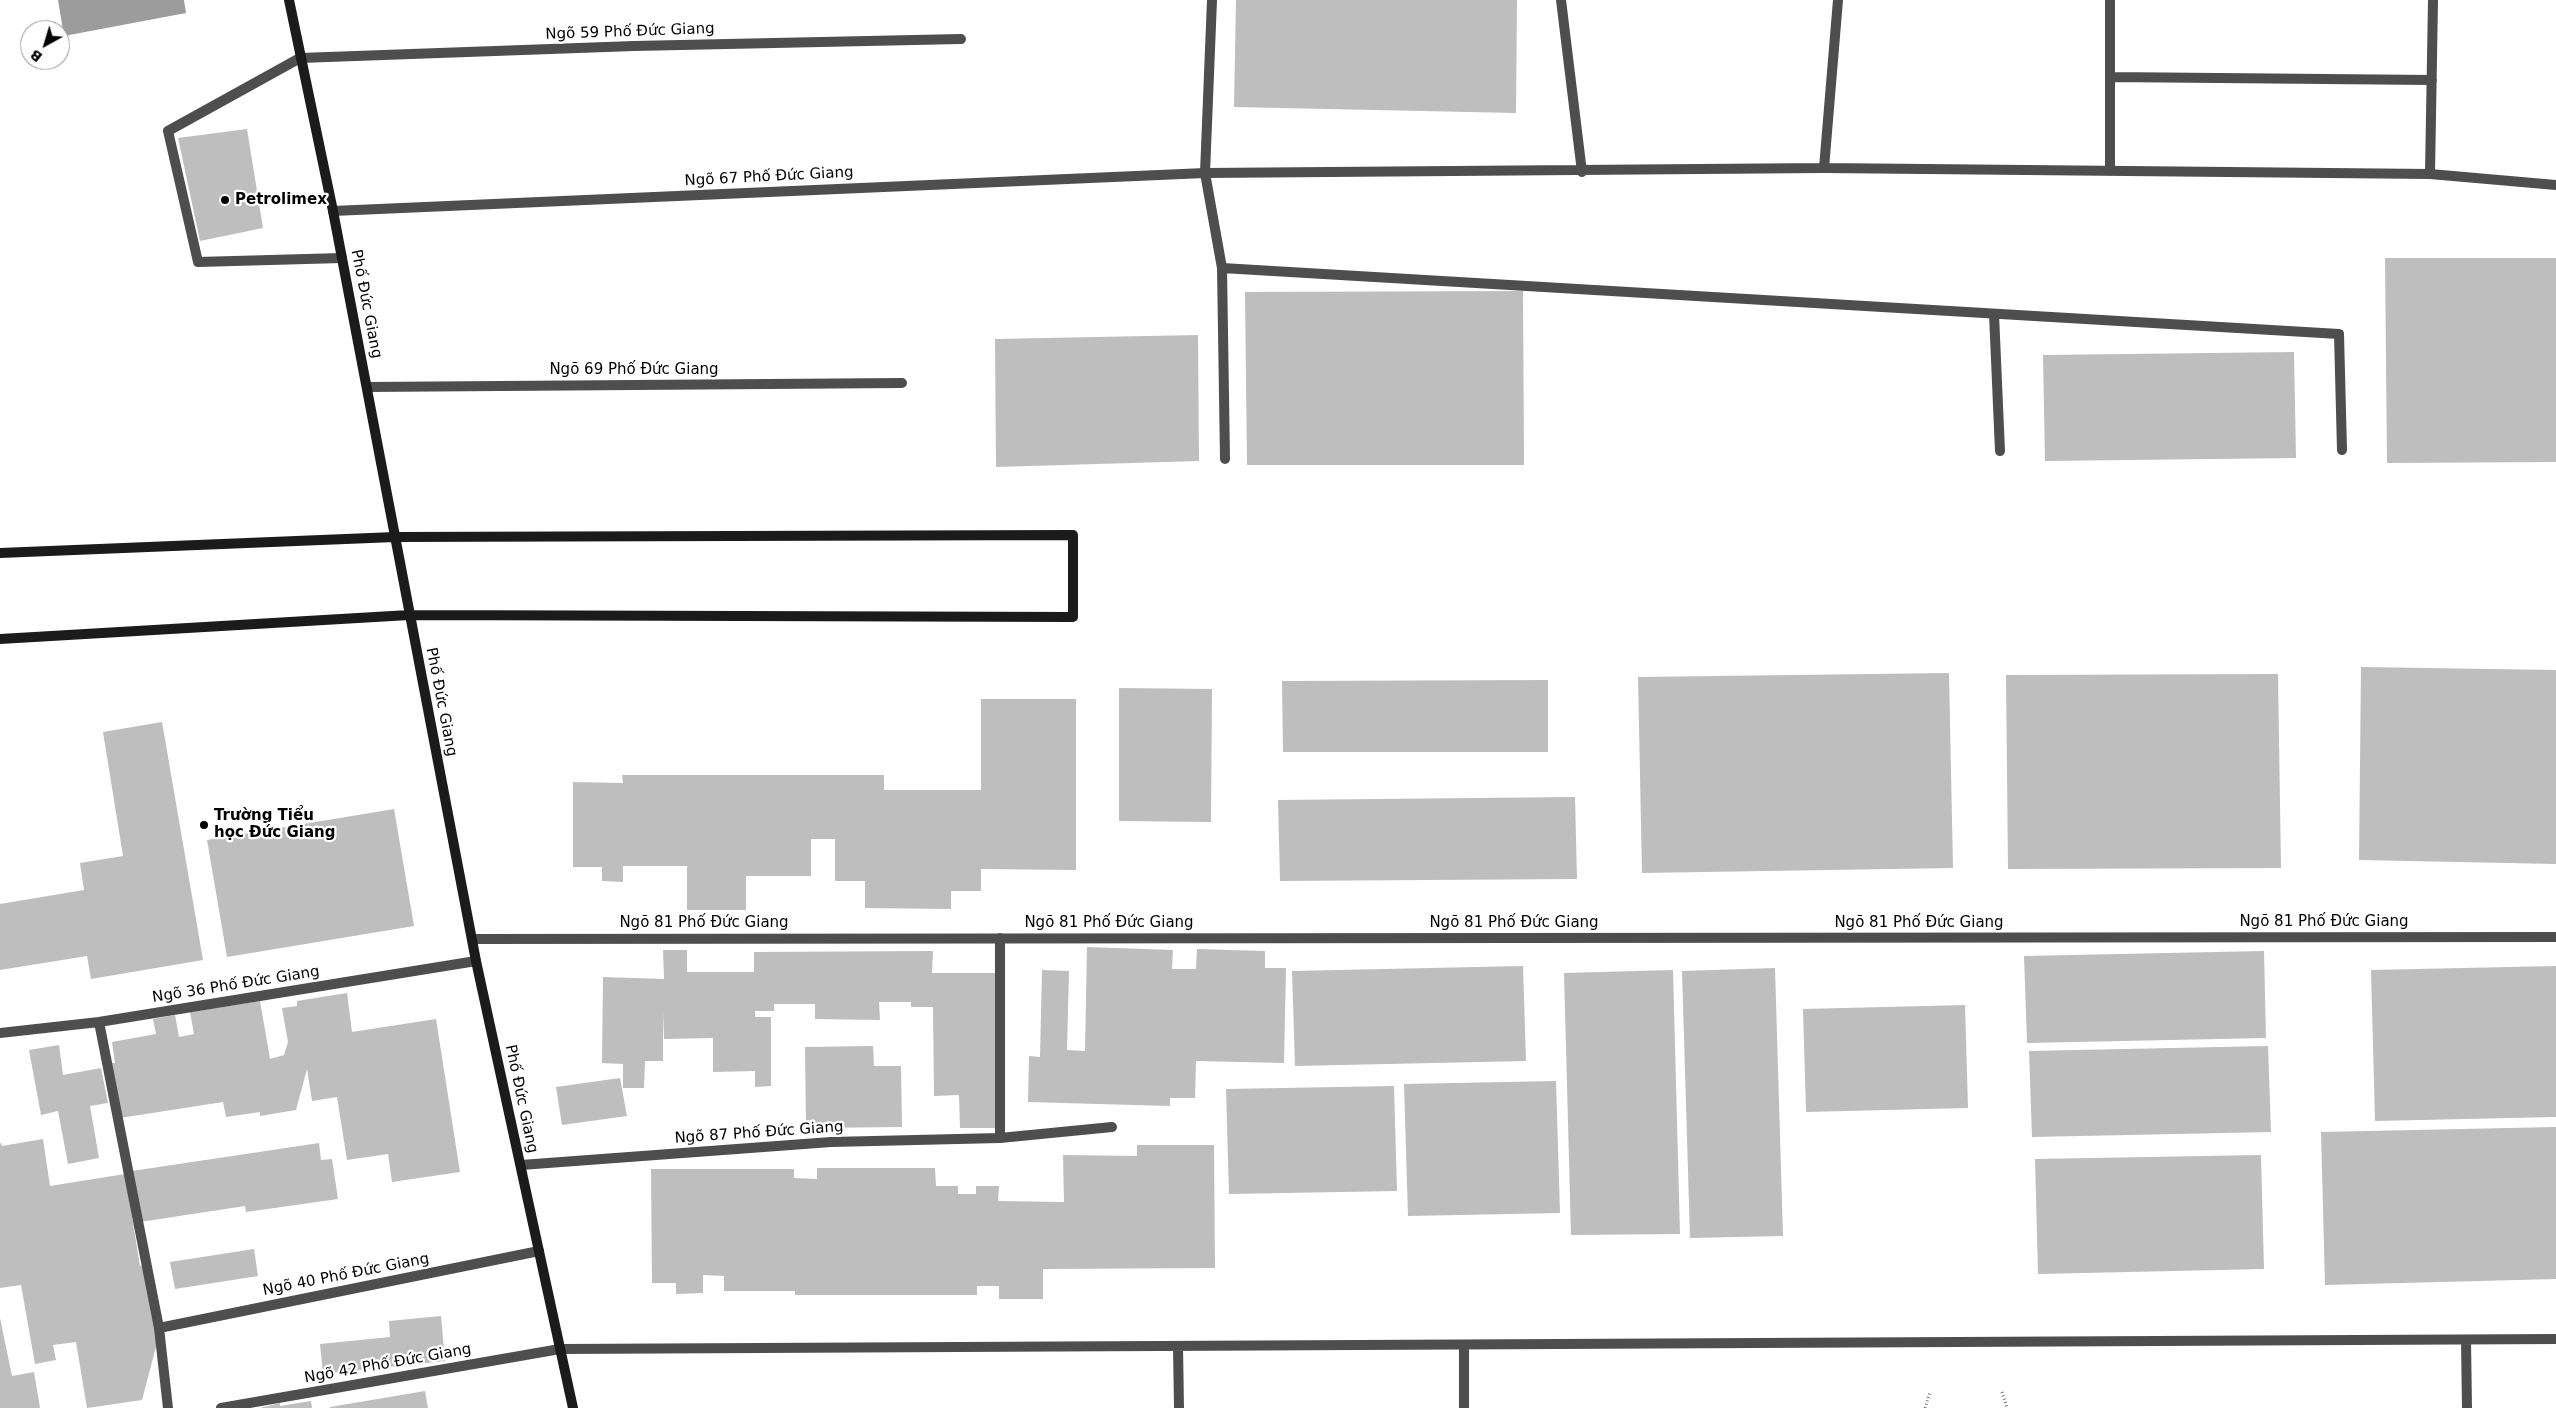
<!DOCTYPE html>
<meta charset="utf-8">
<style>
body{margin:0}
#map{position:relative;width:2556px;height:1408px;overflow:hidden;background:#fff;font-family:"DejaVu Sans",sans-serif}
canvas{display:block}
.north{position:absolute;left:20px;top:20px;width:50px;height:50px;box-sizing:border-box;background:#fff;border:1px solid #999;border-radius:50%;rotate:219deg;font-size:14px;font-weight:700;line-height:20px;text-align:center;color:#000}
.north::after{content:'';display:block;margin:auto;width:18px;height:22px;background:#000;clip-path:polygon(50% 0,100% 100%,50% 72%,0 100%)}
</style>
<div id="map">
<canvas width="2556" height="1408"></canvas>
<div class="north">B</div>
</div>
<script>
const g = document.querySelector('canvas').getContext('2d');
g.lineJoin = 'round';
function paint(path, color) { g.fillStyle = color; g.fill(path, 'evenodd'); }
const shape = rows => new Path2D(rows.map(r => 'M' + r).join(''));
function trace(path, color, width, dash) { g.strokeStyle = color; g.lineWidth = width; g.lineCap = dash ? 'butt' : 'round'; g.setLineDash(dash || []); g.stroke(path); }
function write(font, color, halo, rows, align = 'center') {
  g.font = font + ' "DejaVu Sans",sans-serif'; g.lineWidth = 4.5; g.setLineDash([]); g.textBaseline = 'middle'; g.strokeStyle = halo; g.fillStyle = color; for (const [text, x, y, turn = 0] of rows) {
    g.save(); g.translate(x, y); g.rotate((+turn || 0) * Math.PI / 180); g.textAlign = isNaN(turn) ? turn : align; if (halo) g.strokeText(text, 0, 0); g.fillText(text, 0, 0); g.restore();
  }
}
paint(shape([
 [58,0,184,0,186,13,64,36]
]), '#9c9c9c');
paint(shape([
 [1236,0,1517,0,1516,113,1234,107],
 [247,129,263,228,200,241,178,138],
 [2385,258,2556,258,2556,462,2387,463],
 [1523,291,1524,465,1247,465,1245,292],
 [1198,335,1199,461,996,467,995,339],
 [2294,352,2296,458,2045,461,2043,355],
 [2361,667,2556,670,2556,864,2359,860],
 [1949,673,1953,868,1642,873,1638,677],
 [2278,674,2281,868,2008,869,2006,675],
 [1548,680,1548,752,1283,752,1282,681],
 [1119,688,1212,689,1211,822,1119,821],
 [981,699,1076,699,1076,870,981,869,981,891,951,891,951,909,865,908,865,881,835,881,835,839,811,839,811,876,746,876,746,910,687,910,687,866,623,866,623,882,602,881,602,867,573,867,573,782,623,783,622,775,884,775,884,790,981,790],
 [162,722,203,960,91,979,87,956,0,970,0,904,84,890,80,863,123,856,103,732],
 [1575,797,1577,879,1280,881,1278,800],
 [394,809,414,926,227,957,207,840],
 [1087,947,1173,950,1172,969,1196,969,1197,949,1265,951,1265,968,1286,968,1284,1063,1196,1061,1195,1098,1170,1098,1170,1106,1028,1102,1029,1056,1040,1057,1042,970,1069,971,1067,1050,1085,1051],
 [663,950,687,950,687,972,754,972,754,952,933,951,932,973,995,973,996,1128,960,1128,959,1095,934,1096,933,1007,911,1007,911,1002,879,1002,880,1020,815,1019,815,1004,774,1004,774,1011,755,1011,755,1017,771,1017,771,1086,755,1087,755,1071,713,1072,713,1038,664,1039,663,1012,663,1061,645,1061,644,1088,623,1088,623,1064,602,1063,603,977,664,979],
 [2264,951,2266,1038,2027,1043,2024,956],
 [1523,966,1526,1061,1295,1066,1292,971],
 [2556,966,2556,1117,2375,1121,2371,970],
 [1775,968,1783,1236,1690,1238,1682,971],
 [1673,970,1680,1234,1571,1235,1564,973],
 [347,993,352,1032,436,1019,460,1172,392,1182,388,1154,347,1160,337,1097,312,1101,307,1069,296,1110,260,1116,260,1112,226,1117,223,1102,120,1118,110,1063,115,1063,112,1042,156,1034,153,1019,175,1015,179,1037,194,1034,190,1012,260,1001,270,1059,284,1055,288,1042,282,1008,297,1006,297,1001],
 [1965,1005,1968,1108,1806,1112,1803,1009],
 [59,1045,63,1075,101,1068,108,1103,90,1106,99,1158,68,1164,58,1111,41,1115,29,1050],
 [873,1046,874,1066,901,1066,902,1127,806,1128,805,1047],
 [2268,1046,2271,1132,2032,1137,2029,1051],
 [620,1078,627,1116,562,1125,556,1087],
 [1556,1081,1560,1213,1408,1216,1404,1084],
 [1394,1086,1397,1191,1229,1194,1226,1089],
 [2556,1127,2556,1279,2325,1285,2321,1132],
 [43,1139,50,1186,125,1174,140,1266,145,1265,157,1343,142,1400,87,1408,76,1342,53,1345,56,1360,35,1364,21,1285,0,1288,0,1142,2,1146],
 [319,1143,321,1160,332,1159,338,1199,246,1212,245,1206,140,1222,132,1171],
 [1137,1145,1214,1145,1215,1268,1043,1269,1043,1299,999,1299,999,1286,977,1286,977,1295,795,1295,795,1291,724,1291,724,1276,703,1275,703,1293,676,1294,676,1283,652,1283,651,1169,794,1169,794,1178,817,1179,817,1168,935,1168,936,1186,958,1186,958,1194,976,1194,976,1186,999,1186,998,1201,1064,1202,1063,1155,1137,1156],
 [2261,1155,2264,1269,2038,1274,2035,1159],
 [254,1249,258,1276,175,1289,170,1262],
 [441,1316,445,1361,323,1374,320,1344,390,1337,389,1321],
 [0,1318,12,1376,34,1372,40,1408,0,1408],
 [425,1391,428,1408,330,1408,330,1407],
 [311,1401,312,1408,260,1408,280,1403,280,1406]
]), '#bebebe');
trace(shape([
 [2002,1392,2007,1408],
 [1925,1408,1930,1392]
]), '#707070', 3, [1, 2.5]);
trace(shape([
 [300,58,168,131,198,262,342,258]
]), '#4e4e4e', 10);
trace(shape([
 [1212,0,1205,173,1222,268,1225,459],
 [1561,0,1582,172],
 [300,58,634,46,961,39],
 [2110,77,2432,80],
 [1824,168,1838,0],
 [2110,171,2110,0],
 [2430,174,2433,0],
 [333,211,1205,173,1824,168,2430,174,2556,185],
 [1222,268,2339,334,2342,450],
 [1994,314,2000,451],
 [367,387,902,383],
 [472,939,2556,937],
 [99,1022,159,1328,168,1408],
 [0,1033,99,1022,476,961],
 [1000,1138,1000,938],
 [521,1165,831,1142,1000,1138,1112,1127],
 [159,1328,539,1251],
 [2466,1340,2467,1408],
 [1464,1345,1464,1408],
 [1178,1346,1179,1408],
 [221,1408,560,1349,2556,1339]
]), '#4e4e4e', 10);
trace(shape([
 [289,0,333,211,476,961,573,1408],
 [0,553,395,537,1073,535,1073,617,409,615,0,639]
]), '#1b1b1b', 10);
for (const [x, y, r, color] of [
 [225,200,5,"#000"],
 [204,825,5,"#000"]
]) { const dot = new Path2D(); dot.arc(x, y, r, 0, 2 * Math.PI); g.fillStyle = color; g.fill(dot); trace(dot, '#fff', 2); }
write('15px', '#000', '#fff', [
 ["Ngõ 59 Phố Đức Giang",630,32,-2],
 ["Ngõ 67 Phố Đức Giang",769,177,-3],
 ["Phố Đức Giang",366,304,79],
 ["Ngõ 69 Phố Đức Giang",634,370],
 ["Phố Đức Giang",441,702,79],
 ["Ngõ 81 Phố Đức Giang",2324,922],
 ["Ngõ 81 Phố Đức Giang",704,923],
 ["Ngõ 81 Phố Đức Giang",1109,923],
 ["Ngõ 81 Phố Đức Giang",1514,923],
 ["Ngõ 81 Phố Đức Giang",1919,923],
 ["Ngõ 36 Phố Đức Giang",236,985,-9],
 ["Phố Đức Giang",521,1099,78],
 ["Ngõ 87 Phố Đức Giang",759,1133,-4],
 ["Ngõ 40 Phố Đức Giang",346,1275,-11],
 ["Ngõ 42 Phố Đức Giang",388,1364,-10]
]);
write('bold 15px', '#000', '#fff', [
 ["Petrolimex",235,200],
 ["Trường Tiểu",214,816],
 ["học Đức Giang",214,833]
], 'left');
</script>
